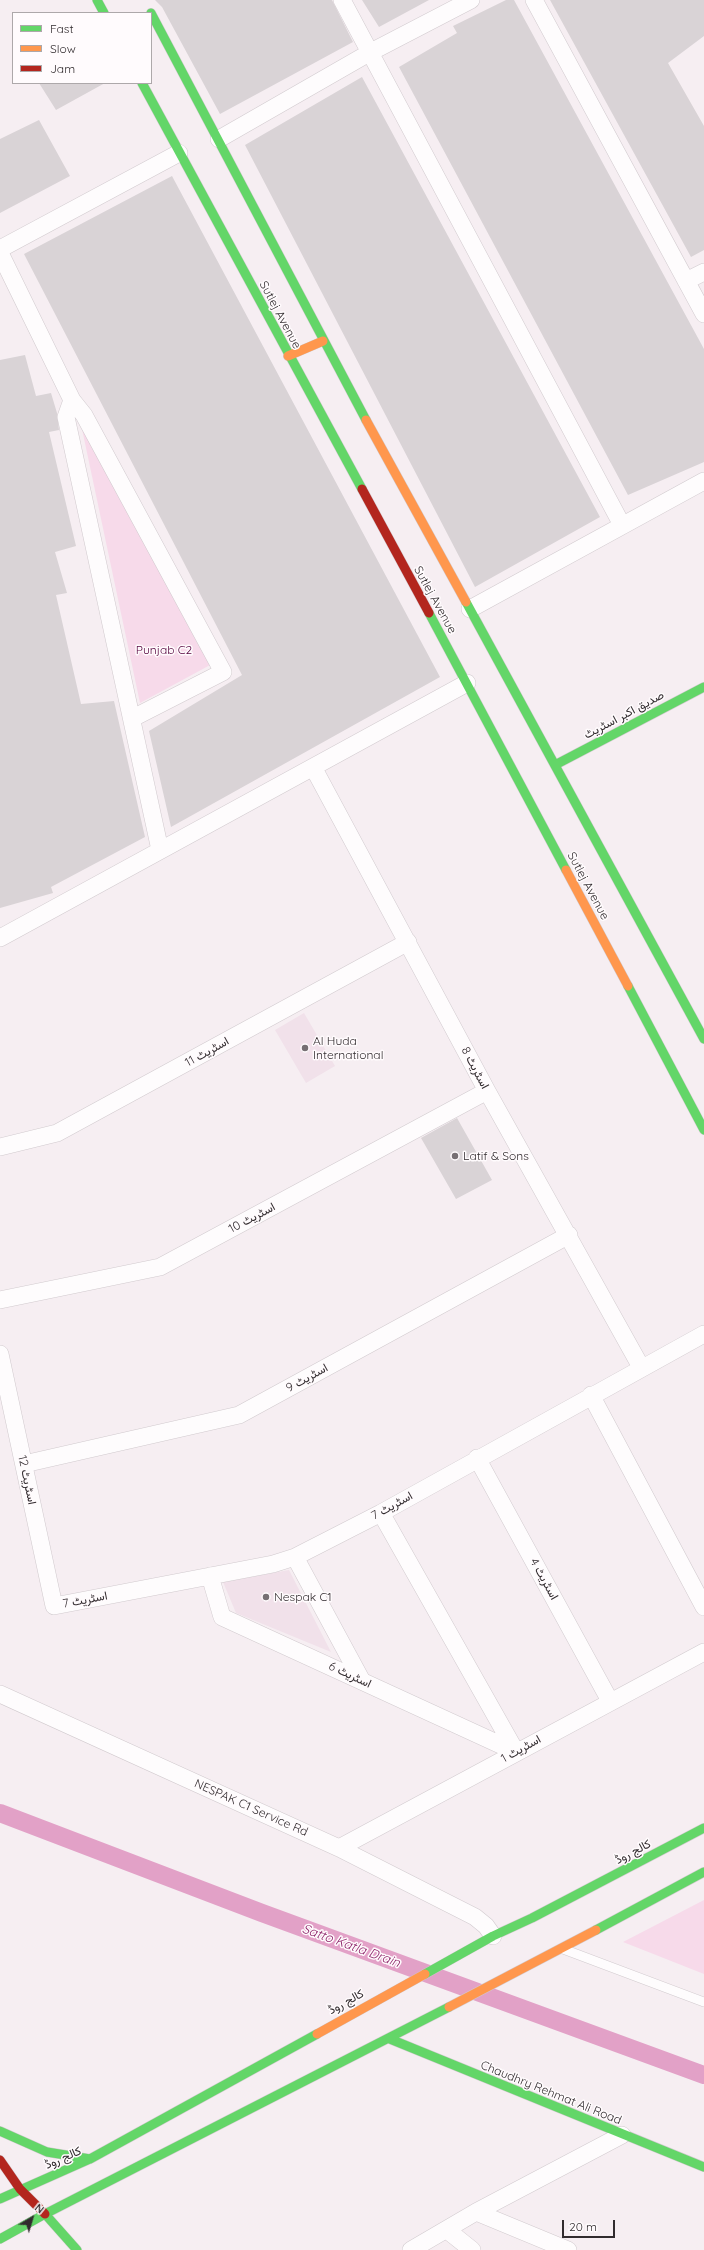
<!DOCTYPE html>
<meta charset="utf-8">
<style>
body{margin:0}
#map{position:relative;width:704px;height:2250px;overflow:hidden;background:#f6eef2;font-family:Quicksand,sans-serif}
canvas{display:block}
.legend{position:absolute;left:12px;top:12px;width:140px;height:72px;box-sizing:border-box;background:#fffbfd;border:1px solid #ada8aa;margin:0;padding:5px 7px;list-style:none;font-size:12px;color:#312b2e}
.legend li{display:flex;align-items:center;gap:8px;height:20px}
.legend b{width:20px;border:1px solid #ada8aa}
.north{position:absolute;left:12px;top:2198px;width:40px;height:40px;-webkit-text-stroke:3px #fffbfd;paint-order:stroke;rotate:38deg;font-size:11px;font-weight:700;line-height:16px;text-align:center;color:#312b2e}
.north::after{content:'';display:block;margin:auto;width:14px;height:18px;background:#312b2e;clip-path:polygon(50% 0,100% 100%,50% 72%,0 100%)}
.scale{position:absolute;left:562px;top:2220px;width:53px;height:18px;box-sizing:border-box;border:2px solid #312b2e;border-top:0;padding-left:5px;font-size:12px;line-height:14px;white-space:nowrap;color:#312b2e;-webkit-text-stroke:3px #fffbfd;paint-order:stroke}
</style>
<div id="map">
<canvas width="704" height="2250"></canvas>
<ul class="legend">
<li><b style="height:5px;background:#63d668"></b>Fast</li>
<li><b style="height:5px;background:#ff974d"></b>Slow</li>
<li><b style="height:5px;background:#b3261e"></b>Jam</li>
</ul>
<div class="north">N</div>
<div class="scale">20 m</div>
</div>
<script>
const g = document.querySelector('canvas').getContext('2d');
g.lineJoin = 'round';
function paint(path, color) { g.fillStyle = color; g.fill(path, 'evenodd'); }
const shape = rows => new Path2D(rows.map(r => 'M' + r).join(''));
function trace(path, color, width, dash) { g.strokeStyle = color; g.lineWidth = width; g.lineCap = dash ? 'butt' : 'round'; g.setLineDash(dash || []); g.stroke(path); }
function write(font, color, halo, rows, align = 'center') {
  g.font = font + ' Quicksand,Vazirmatn,sans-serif'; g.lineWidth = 3; g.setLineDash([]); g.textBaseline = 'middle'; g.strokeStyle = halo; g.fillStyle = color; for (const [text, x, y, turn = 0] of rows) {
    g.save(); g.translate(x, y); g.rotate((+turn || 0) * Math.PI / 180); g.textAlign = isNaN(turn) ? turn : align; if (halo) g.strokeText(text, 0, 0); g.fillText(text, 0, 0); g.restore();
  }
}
paint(shape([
 [304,1013,335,1066,306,1083,275,1030],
 [289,1570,331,1652,236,1613,223,1582]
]), '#f1e1ea');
paint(shape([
 [82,429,212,664,140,703],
 [704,1900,704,1974,623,1942]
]), '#f7daea');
trace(shape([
 [0,1813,262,1913,704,2075]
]), '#e2a1c7', 18);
paint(shape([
 [155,0,332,0,353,42,220,114,162,7],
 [362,0,429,0,379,27],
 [506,0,514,0,704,349,704,462,628,495,399,67,457,33,453,26],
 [550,0,704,0,704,36,668,63,704,126,704,250,691,257],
 [362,77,600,517,475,587,245,145],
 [39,83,105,83,56,110],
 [39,120,70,176,0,213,0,139],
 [172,176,440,677,171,827,149,731,242,675,24,254],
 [25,355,36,396,51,393,57,413,59,430,49,432,76,546,55,552,67,593,56,595,81,704,114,701,145,837,51,887,53,893,0,908,0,360],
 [457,1118,492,1180,456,1199,421,1138]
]), '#d9d3d6');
const lane = shape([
 [563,1949,704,2002]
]);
const street = shape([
 [342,0,622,525],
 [534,0,704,314],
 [219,139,369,53,471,0],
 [0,249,179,153],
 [0,253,72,400,66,417,160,850],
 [686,281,704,272],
 [72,400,84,415,223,672,133,718],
 [470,609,704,481],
 [313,767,487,1091,641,1367],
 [0,938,467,683],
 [0,1147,57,1133,408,942],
 [0,1300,160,1267,487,1091],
 [0,1354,54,1606,273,1564,295,1557,381,1513,704,1334],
 [591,1395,704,1607],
 [477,1458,610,1701],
 [24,1464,239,1415,569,1235],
 [381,1513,516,1752],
 [295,1557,362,1681],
 [210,1576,222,1617,516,1752],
 [0,1694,339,1848,475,1917,486,1926,493,1936],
 [339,1848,704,1652],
 [476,2212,568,2250],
 [447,2230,472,2250],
 [411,2250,476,2212,622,2135]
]);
const fast = shape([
 [97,0,104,13],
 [151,13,366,420],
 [142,83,362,489],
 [466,602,704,1039],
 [429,613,566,870],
 [555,765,704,687],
 [628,986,704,1130],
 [596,1930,704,1872],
 [425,1974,493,1936,532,1918,704,1828],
 [390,2039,704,2167],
 [0,2131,47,2152,90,2159],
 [0,2199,90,2159,317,2034],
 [45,2214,77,2250],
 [0,2239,45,2214,449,2007]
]);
const slow = shape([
 [288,356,323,341],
 [366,420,466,602],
 [566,870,628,986],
 [449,2007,596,1930],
 [317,2034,425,1974]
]);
const jam = shape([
 [362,489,429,613],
 [0,2160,20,2189,45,2214]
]);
trace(lane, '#d1cace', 10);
trace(street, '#d1cace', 18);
trace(fast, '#d1cace', 10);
trace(slow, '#d1cace', 10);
trace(jam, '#d1cace', 10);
trace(lane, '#fefcfd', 9);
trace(street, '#fefcfd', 17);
trace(fast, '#63d668', 9);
trace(slow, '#ff974d', 9);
trace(jam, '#b3261e', 9);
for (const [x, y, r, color] of [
 [305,1048,4,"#766f73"],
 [455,1156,4,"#766f73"],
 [266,1597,4,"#766f73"]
]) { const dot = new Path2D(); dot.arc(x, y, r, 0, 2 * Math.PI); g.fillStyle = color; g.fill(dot); trace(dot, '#fffbfd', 1.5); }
write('12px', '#312b2e', '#fffbfd', [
 ["Sutlej Avenue",280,315,62],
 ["Sutlej Avenue",435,600,61],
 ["صدیق اکبر اسٹریٹ",624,715,-28],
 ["Sutlej Avenue",588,886,62],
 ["اسٹریٹ 11",207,1052,-29],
 ["اسٹریٹ 8",475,1068,62],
 ["اسٹریٹ 10",252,1218,-28],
 ["اسٹریٹ 9",307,1378,-29],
 ["اسٹریٹ 12",27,1480,78],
 ["اسٹریٹ 7",392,1506,-29],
 ["اسٹریٹ 4",544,1579,61],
 ["اسٹریٹ 7",85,1600,-11],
 ["اسٹریٹ 6",350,1675,25],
 ["اسٹریٹ 1",521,1749,-29],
 ["NESPAK C1 Service Rd",251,1808,24],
 ["کالج روڈ",633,1852,-28],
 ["کالج روڈ",346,2002,-29],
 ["Chaudhry Rehmat Ali Road",551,2093,22],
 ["کالج روڈ",63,2158,-24]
]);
write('12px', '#54013c', '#fffbfd', [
 ["Punjab C2",164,650]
]);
write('12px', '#312b2e', '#fffbfd', [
 ["Al Huda",313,1041],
 ["International",313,1055],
 ["Latif & Sons",463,1156],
 ["Nespak C1",274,1597]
], 'left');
write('italic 13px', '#8f276c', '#fffbfd', [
 ["Satto Katla Drain",351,1946,20]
]);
</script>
